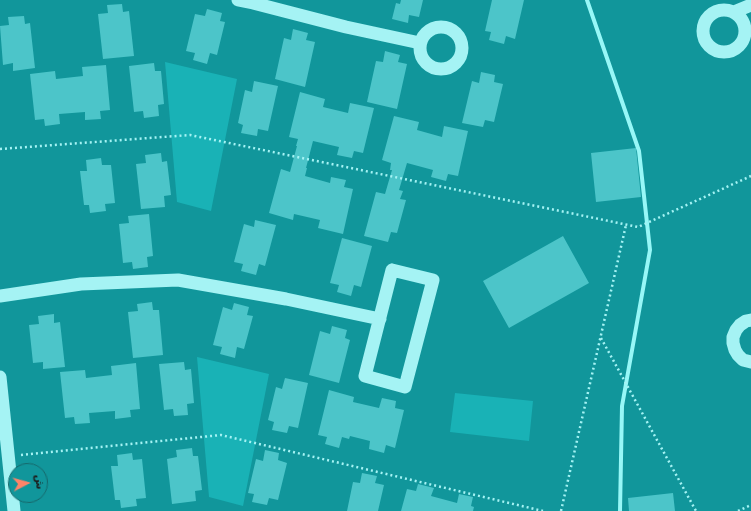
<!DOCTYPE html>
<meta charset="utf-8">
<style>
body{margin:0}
#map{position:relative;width:751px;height:511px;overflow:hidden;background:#11969b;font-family:"DejaVu Sans",Vazirmatn,sans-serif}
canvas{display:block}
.north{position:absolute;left:8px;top:463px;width:40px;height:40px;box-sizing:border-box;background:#11969b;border:1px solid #166669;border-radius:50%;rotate:84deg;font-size:11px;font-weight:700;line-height:16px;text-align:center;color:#1d1d1d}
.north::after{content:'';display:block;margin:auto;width:14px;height:18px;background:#ff8469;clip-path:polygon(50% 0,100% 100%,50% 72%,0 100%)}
</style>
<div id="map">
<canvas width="751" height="511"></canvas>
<div class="north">ش</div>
</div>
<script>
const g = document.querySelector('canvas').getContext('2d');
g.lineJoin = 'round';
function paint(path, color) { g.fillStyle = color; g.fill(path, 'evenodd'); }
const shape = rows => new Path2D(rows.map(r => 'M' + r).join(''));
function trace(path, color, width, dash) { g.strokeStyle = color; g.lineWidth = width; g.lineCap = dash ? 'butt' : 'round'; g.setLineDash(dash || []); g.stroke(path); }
paint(shape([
 [165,62,237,79,211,211,177,202],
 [197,357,269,374,243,506,209,497],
 [455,393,533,401,529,441,450,432]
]), '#19b2b6');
trace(shape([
 [587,0,639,151,650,250,622,406,620,511]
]), '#97f7f7', 4);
paint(shape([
 [401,0,423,0,419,17,409,15,408,23,392,19,396,3,400,4],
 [492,0,524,0,515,39,506,36,504,44,489,40,491,32,485,31],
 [122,4,123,12,129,11,134,56,103,59,98,14,108,13,107,5],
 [207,9,222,13,220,21,225,22,217,55,210,53,207,64,193,60,195,53,186,51,195,14,205,16],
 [24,16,25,24,30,23,35,68,13,71,13,63,3,65,0,26,9,25,8,17],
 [293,29,308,33,306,40,315,42,305,87,275,79,284,38,291,40],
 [385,51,400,55,398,62,407,64,397,109,367,102,376,61,383,62],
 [154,63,155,71,161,71,164,104,158,105,159,116,144,118,143,111,134,112,129,66],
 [106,65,110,110,100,111,101,119,85,120,85,112,59,114,60,124,45,126,44,119,35,120,30,74,55,71,56,79,83,76,82,67],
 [481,72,495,75,494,82,503,84,494,122,485,120,483,127,462,123,472,81,479,83],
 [254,81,278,86,268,131,258,129,257,136,241,133,243,125,238,123,245,90,252,92],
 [300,92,325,99,323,107,348,113,350,103,374,108,363,153,354,151,352,158,337,155,339,147,313,141,306,168,307,168,305,176,330,183,331,177,346,180,344,187,353,189,343,234,318,228,320,220,294,214,293,220,269,213,281,169,290,172,297,146,296,146,298,139,289,137],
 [394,116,419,122,417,130,442,137,444,126,468,131,458,176,448,174,446,181,431,177,433,170,407,163,399,190,403,191,400,199,406,200,397,233,391,232,388,242,364,236,376,192,385,194,392,170,390,170,391,163,382,160],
 [636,148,641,197,596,202,591,153],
 [161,153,162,162,167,161,171,195,164,196,165,207,141,209,136,164,146,163,145,155],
 [101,158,102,165,111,165,115,203,105,204,106,211,90,213,89,205,84,205,80,171,87,171,86,160],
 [149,214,153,256,147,257,148,267,133,269,132,262,123,263,119,224,129,223,128,216],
 [255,220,276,225,265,266,259,264,256,275,241,271,243,264,234,262,244,224,254,227],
 [563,236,589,283,509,328,483,281],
 [342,238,372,246,361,287,354,285,351,296,337,292,339,285,330,283],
 [152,302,153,310,159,310,163,355,133,358,128,312,138,311,137,304],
 [234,303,249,307,247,315,253,316,244,349,237,347,235,358,220,354,222,347,213,345,223,307,232,310],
 [54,314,54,323,60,322,65,367,43,369,43,362,33,363,29,325,39,324,38,316],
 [332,326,347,330,345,338,350,340,339,383,309,375,320,331,330,334],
 [184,362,185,370,191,369,194,403,187,404,188,415,174,416,173,409,164,410,159,364],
 [136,363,140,409,130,410,131,417,115,419,115,411,89,413,90,423,75,424,74,417,65,418,60,372,85,370,86,378,112,375,111,366],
 [285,378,308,383,298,428,289,426,287,433,272,430,274,422,268,420,276,387,282,389],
 [329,390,354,397,353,402,379,408,382,398,396,401,395,408,404,410,395,448,386,445,384,453,369,449,370,441,350,436,349,439,342,437,339,448,325,444,327,437,318,435],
 [192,448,193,456,198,456,202,490,195,491,196,501,172,504,167,459,177,457,176,450],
 [265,450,279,453,278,460,287,463,278,500,269,498,267,505,252,502,254,494,248,493,256,459,263,461],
 [132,453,133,460,142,459,146,498,136,499,137,506,121,508,120,500,115,500,111,466,118,466,117,455],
 [362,473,377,476,375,483,384,485,378,511,347,511,353,482,360,483],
 [418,484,434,488,431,496,457,503,459,494,473,497,471,506,474,507,473,511,401,511,407,489,416,491],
 [673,493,675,511,629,511,628,498]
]), '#4cc5c9');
trace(shape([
 [0,149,190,135,638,227,751,176],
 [601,338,696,511],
 [21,455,221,435,543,511],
 [561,511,626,225],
 [738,511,751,505]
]), '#a5f3f4', 2.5, [2, 3]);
trace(shape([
 [238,0,253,3,346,27,420,43],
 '703 31a21 21 0 1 1 42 0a21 21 0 1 1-42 0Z',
 [734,12,751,5],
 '420 48a21 21 0 1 1 42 0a21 21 0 1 1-42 0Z',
 [392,270,433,280,405,387,365,376,392,270],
 [0,296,81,284,178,280,286,299,380,319],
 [751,320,746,321,740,325,736,330,733,337,733,343,735,350,738,355,743,360,751,362],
 [0,377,14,511]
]), '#a5f3f4', 13);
</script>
